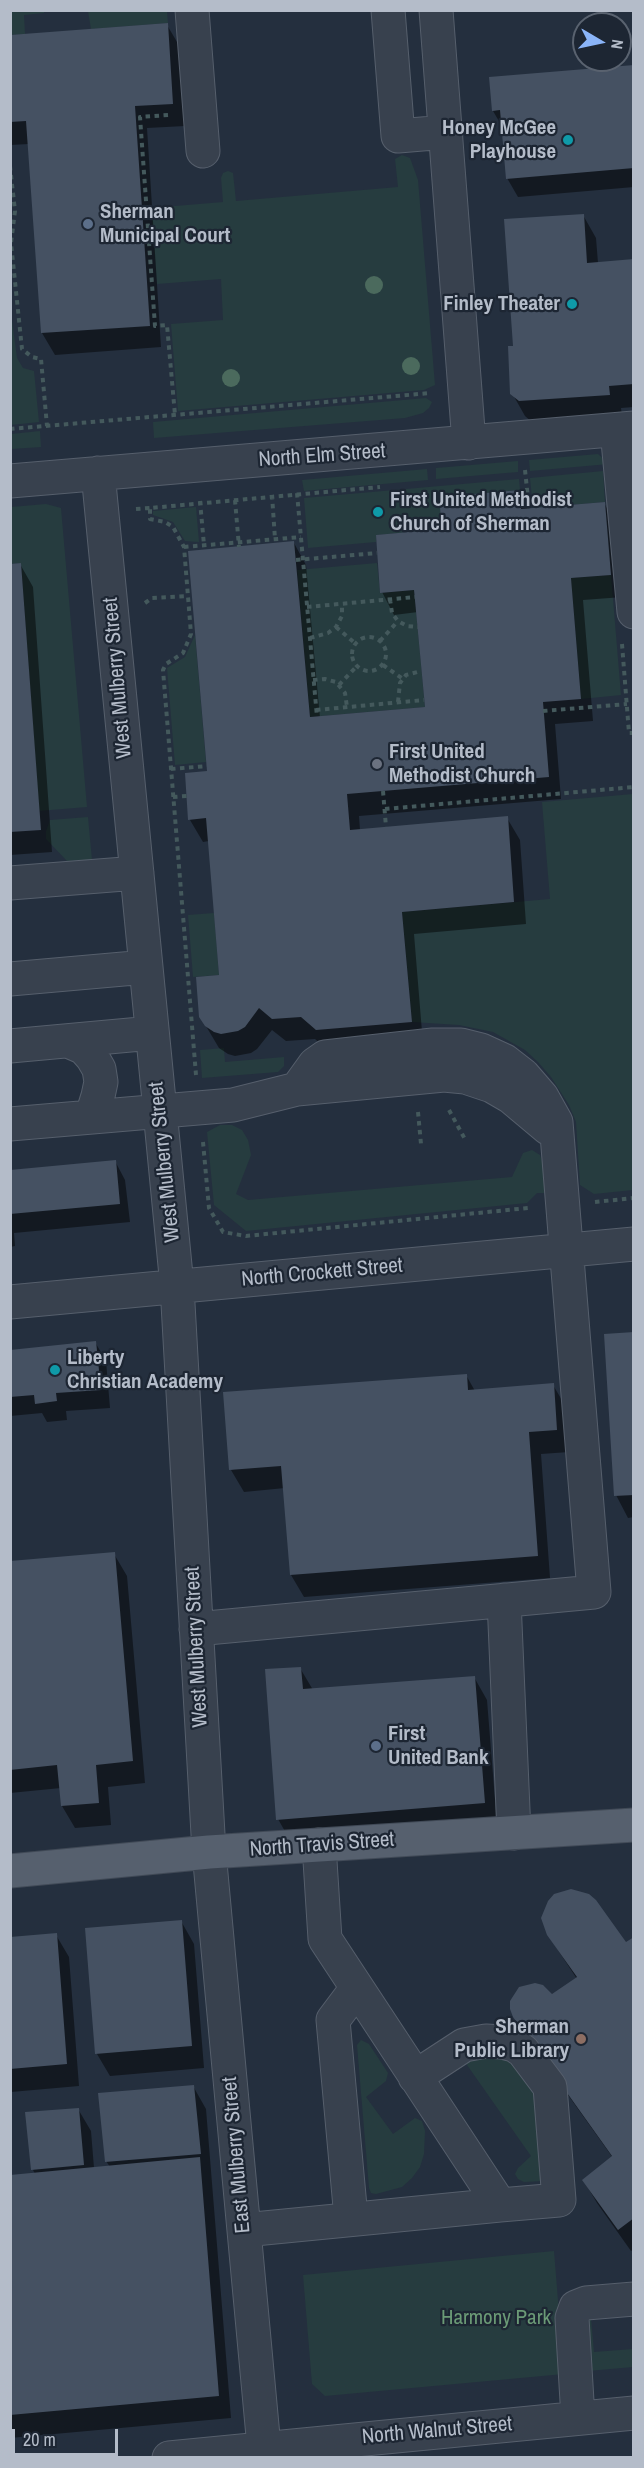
<!DOCTYPE html>
<style>
body{margin:0}
#map{position:relative;width:644px;height:2468px;overflow:hidden;background:#242f3e;font-family:"Archivo Narrow",sans-serif}
canvas{display:block}
.frame{position:absolute;inset:0;border:12px solid #b4bcc9;pointer-events:none}
.north{position:absolute;left:572px;top:12px;width:60px;height:60px;box-sizing:border-box;background:#1d2633;border:2px solid #59626f;border-radius:50%;rotate:99deg;font-size:16px;font-weight:700;line-height:24px;text-align:center;color:#b4bcc9}
.north::after{content:'';display:block;margin:auto;width:21px;height:27px;background:#8ab4f8;clip-path:polygon(50% 0,100% 100%,50% 72%,0 100%)}
.scale{position:absolute;left:12px;top:2429px;width:106px;height:27px;box-sizing:border-box;border:3px solid #b4bcc9;border-top:0;padding-left:8px;font-size:18px;line-height:21px;white-space:nowrap;color:#b4bcc9;-webkit-text-stroke:4px #1d2633;paint-order:stroke}
</style>
<div id="map">
<canvas width="644" height="2468"></canvas>
<div class="frame"></div>
<div class="north">N</div>
<div class="scale">20 m</div>
</div>
<script>
const g = document.querySelector('canvas').getContext('2d');
g.lineJoin = 'round';
function paint(path, color) { g.fillStyle = color; g.fill(path, 'evenodd'); }
const shape = rows => new Path2D(rows.map(r => 'M' + r).join(''));
function trace(path, color, width, dash) { g.strokeStyle = color; g.lineWidth = width; g.lineCap = dash ? 'butt' : 'round'; g.setLineDash(dash || []); g.stroke(path); }
function write(font, color, halo, rows, align = 'center') {
  g.font = font + ' "Archivo Narrow",sans-serif'; g.lineWidth = 4.5; g.setLineDash([]); g.textBaseline = 'middle'; g.strokeStyle = halo; g.fillStyle = color; for (const [text, x, y, turn = 0] of rows) {
    g.save(); g.translate(x, y); g.rotate((+turn || 0) * Math.PI / 180); g.textAlign = isNaN(turn) ? turn : align; if (halo) g.strokeText(text, 0, 0); g.fillText(text, 0, 0); g.restore();
  }
}
paint(shape([
 [11,10,44,11,44,13,24,15,25,34,11,35],
 [88,11,167,11,168,23,91,29],
 [402,155,410,158,418,180,435,385,424,390,178,411,171,324,223,320,221,279,157,284,151,208,223,202,221,178,223,173,228,171,233,173,236,201,398,187,395,159],
 [10,305,17,358,23,368,34,371,39,422,11,425],
 [426,398,432,402,429,408,423,413,405,418,154,438,153,422],
 [40,431,41,447,11,449,11,434],
 [598,454,609,464,530,471,529,460],
 [518,461,518,472,436,479,436,468],
 [427,469,428,480,304,491,302,480],
 [603,471,605,502,533,508,530,478],
 [519,479,520,490,440,497,442,529,376,535,376,542,308,548,304,498],
 [46,504,61,508,87,807,39,811,21,563,11,564,11,507],
 [196,507,199,542,185,541,173,522,153,515,153,511],
 [377,563,380,593,414,590,425,707,310,717,297,570],
 [611,575,621,695,581,699,571,578],
 [195,635,206,762,175,765,167,668,185,657],
 [633,794,633,1190,594,1194,580,1185,576,1122,569,1105,551,1077,538,1062,525,1050,493,1032,459,1025,412,1022,402,912,550,899,542,802],
 [88,817,92,860,67,861,46,839,46,831,50,820],
 [214,913,219,975,193,977,188,915],
 [224,1048,225,1062,284,1057,284,1066,278,1072,202,1078,200,1050],
 [220,1125,232,1125,242,1130,248,1140,251,1155,236,1194,248,1200,512,1177,523,1153,532,1150,540,1155,546,1174,546,1186,544,1193,537,1193,527,1203,246,1231,214,1205,207,1132],
 [361,2040,369,2044,388,2073,386,2081,366,2097,393,2134,415,2118,422,2121,425,2131,424,2154,420,2167,412,2178,402,2187,376,2194,371,2193,369,2188,357,2045],
 [506,2052,541,2091,543,2181,524,2182,518,2179,515,2174,518,2168,531,2156,467,2065,468,2056],
 [554,2251,564,2374,325,2396,312,2384,303,2275],
 [584,2316,591,2318,594,2352,633,2349,633,2367,588,2371]
]), '#263c3f');
paint(shape([
 [167,25,180,47,185,126,147,128,161,347,55,355,42,333,29,144,10,145,10,36],
 [634,67,634,187,518,197,507,178,503,128,493,111],
 [583,215,596,238,598,263,634,261,634,407,621,408,622,416,533,423,525,416,512,393,514,348],
 [519,492,530,510,604,503,617,525,623,597,583,600,593,721,555,724,561,799,359,816,360,830,507,818,520,840,526,924,414,934,423,1044,330,1052,315,1039,286,1041,272,1030,257,1049,251,1053,235,1056,228,1054,219,1048,200,1016,221,977,209,841,203,842,190,820,294,543,306,565,320,718,426,708,418,612,394,615,382,592,444,530],
 [20,564,33,587,52,852,10,855,10,565],
 [115,1161,125,1180,130,1222,14,1233,15,1246,10,1247,10,1172],
 [634,1334,634,1517,628,1518,616,1495],
 [95,1342,106,1361,110,1408,66,1411,67,1420,47,1422,42,1413,10,1416,10,1351],
 [466,1375,475,1391,553,1385,566,1407,569,1452,541,1454,550,1578,304,1597,291,1575,285,1488,244,1492,231,1470],
 [114,1554,127,1576,145,1783,108,1787,111,1825,75,1828,62,1806,61,1788,10,1793,10,1563],
 [300,1668,313,1690,474,1677,487,1700,497,1825,291,1842,278,1819],
 [181,1921,194,1944,204,2068,110,2076,97,2054,87,1929],
 [56,1935,69,1957,79,2086,11,2092,10,1939],
 [548,1935,626,1945,634,1939,634,2249,631,2251,597,2203,584,2181,613,2158,528,2039,552,1996,577,1979],
 [193,2086,206,2109,231,2418,10,2438,10,2176,35,2174,33,2170,78,2109,91,2131,94,2168,110,2167,106,2161]
]), '#0007');
paint(shape([
 [168,23,173,104,135,106,150,326,41,333,26,121,10,122,10,35],
 [634,65,634,168,506,179,500,110,492,111,489,77],
 [584,214,587,263,634,259,634,384,609,386,610,395,519,401,510,394,508,346,513,346,504,219],
 [520,490,521,509,605,502,611,575,571,578,581,699,543,702,549,777,347,794,350,830,508,816,514,902,402,912,412,1022,316,1030,301,1017,272,1019,259,1008,245,1027,238,1031,221,1034,214,1032,205,1026,199,1017,196,977,219,975,206,818,188,820,185,773,207,771,188,551,294,541,310,717,425,707,414,590,380,593,376,535,442,529,439,497],
 [21,563,41,830,10,832,10,564],
 [116,1160,120,1204,10,1214,10,1170],
 [634,1332,634,1495,614,1496,604,1334],
 [96,1341,101,1390,56,1393,57,1401,35,1404,34,1395,10,1397,10,1350],
 [467,1374,468,1390,554,1383,557,1430,529,1432,538,1556,290,1575,281,1466,229,1470,223,1392],
 [115,1552,133,1761,96,1765,99,1803,61,1806,57,1765,10,1770,10,1561],
 [301,1667,303,1689,475,1676,485,1803,276,1820,265,1669],
 [571,1889,589,1894,596,1900,626,1942,634,1937,634,2218,618,2230,582,2180,612,2156,513,2017,510,2009,510,2001,519,1987,535,1983,543,1985,552,1994,577,1977,547,1935,541,1918,548,1901,554,1894],
 [182,1920,192,2046,95,2054,85,1928],
 [57,1933,67,2064,10,2069,10,1937],
 [194,2085,201,2154,105,2162,98,2093],
 [79,2108,84,2165,31,2170,25,2112],
 [200,2157,219,2396,10,2415,10,2175]
]), '#455162');
const minor = shape([
 [192,10,203,151],
 [388,10,398,136,446,132],
 [436,10,469,443],
 [617,430,634,612],
 [98,473,177,1286,209,1852,265,2458],
 [10,481,634,428],
 [10,883,137,873],
 [10,979,146,967],
 [68,1041,84,1048,92,1057,99,1069,101,1082,98,1096,94,1109,87,1117],
 [10,1046,152,1033],
 [10,1124,233,1105,297,1089,444,1075,465,1077,492,1086,511,1097,548,1128],
 [10,1302,634,1244],
 [504,1600,514,1833],
 [196,1629,594,1592,556,1122,542,1097,523,1075,505,1061,481,1050,461,1045,433,1045,325,1057,315,1064,297,1089],
 [415,2077,464,2045,486,2041,502,2042,514,2045,523,2051,550,2087,559,2200,500,2205],
 [351,2218,333,2020,357,1988],
 [244,2230,500,2205,325,1939,319,1845],
 [578,2418,572,2318,576,2307,586,2303,634,2299],
 [169,2458,634,2413]
]);
const major = shape([
 [10,1871,209,1852,634,1825]
]);
trace(minor, '#565f6c', 35);
trace(major, '#414a57', 35);
trace(shape([
 [168,115,140,117,155,326,167,325,175,415],
 [10,166,15,211,11,243,22,349,32,357,41,359,47,426],
 [10,429,431,393],
 [525,470,529,508],
 [297,493,317,717],
 [272,495,275,539],
 [235,500,239,547],
 [200,501,204,545],
 [136,509,150,508],
 [184,547,301,537],
 [296,560,377,553],
 [390,599,392,613,398,621,407,626,418,627],
 [145,603,152,598,188,596],
 [307,607,415,597],
 [336,627,356,644],
 '352 654a17 17 0 1 1 34 0a17 17 0 1 1-34 0Z',
 [310,638,328,633,336,627,342,616,342,604],
 [380,641,398,621],
 [622,644,629,733,634,733],
 [383,665,403,679],
 [313,680,325,679,336,682,345,693,347,707],
 [339,685,357,666],
 [398,702,400,683,406,675,421,671],
 [316,710,424,700],
 [543,711,627,704],
 [171,769,207,766],
 [383,791,386,827],
 [173,797,187,796],
 [385,809,634,787],
 [196,1075,163,670,166,664,183,653,191,634,184,547,173,527,165,522,150,519,150,508,380,487],
 [449,1110,466,1141],
 [418,1112,421,1144],
 [203,1142,209,1208,223,1232,246,1236,528,1208],
 [595,1202,634,1198]
]), '#44595c', 4, [4.5, 4.5]);
trace(minor, '#38414e', 33);
trace(major, '#56606e', 33);
g.fillStyle = '#4b6a5d';
for (const [x, y] of [
 [374,285],
 [411,366],
 [231,378]
]) { g.beginPath(); g.arc(x, y, 9, 0, 2 * Math.PI); g.fill(); }
for (const [x, y, r, color] of [
 [568,140,6,"#0f9aa8"],
 [88,224,6,"#5c6f8a"],
 [572,304,6,"#0f9aa8"],
 [378,512,6,"#0f9aa8"],
 [377,764,6,"#6b7280"],
 [55,1370,6,"#0f9aa8"],
 [376,1746,6,"#5c6f8a"],
 [581,2039,6,"#8d6e63"]
]) { const dot = new Path2D(); dot.arc(x, y, r, 0, 2 * Math.PI); g.fillStyle = color; g.fill(dot); trace(dot, '#1d2633', 2); }
write('bold 21px', '#b4bcc9', '#1d2633', [
 ["Honey McGee",556,128,"right"],
 ["Playhouse",556,152,"right"],
 ["Sherman",100,212],
 ["Municipal Court",100,236],
 ["Finley Theater",560,304,"right"],
 ["First United Methodist",390,500],
 ["Church of Sherman",390,524],
 ["First United",389,752],
 ["Methodist Church",389,776],
 ["Liberty",67,1358],
 ["Christian Academy",67,1382],
 ["First",388,1734],
 ["United Bank",388,1758],
 ["Sherman",569,2027,"right"],
 ["Public Library",569,2051,"right"]
], 'left');
write('21px', '#b4bcc9', '#1d2633', [
 ["North Elm Street",322,456,-4],
 ["West Mulberry Street",118,678,-95],
 ["West Mulberry Street",165,1162,-96],
 ["North Crockett Street",322,1273,-5],
 ["West Mulberry Street",197,1647,-93],
 ["North Travis Street",322,1845,-4],
 ["East Mulberry Street",237,2155,-95],
 ["North Walnut Street",437,2431,-5]
]);
write('21px', '#6b9a76', '#1d2633', [
 ["Harmony Park",496,2318]
]);
</script>
